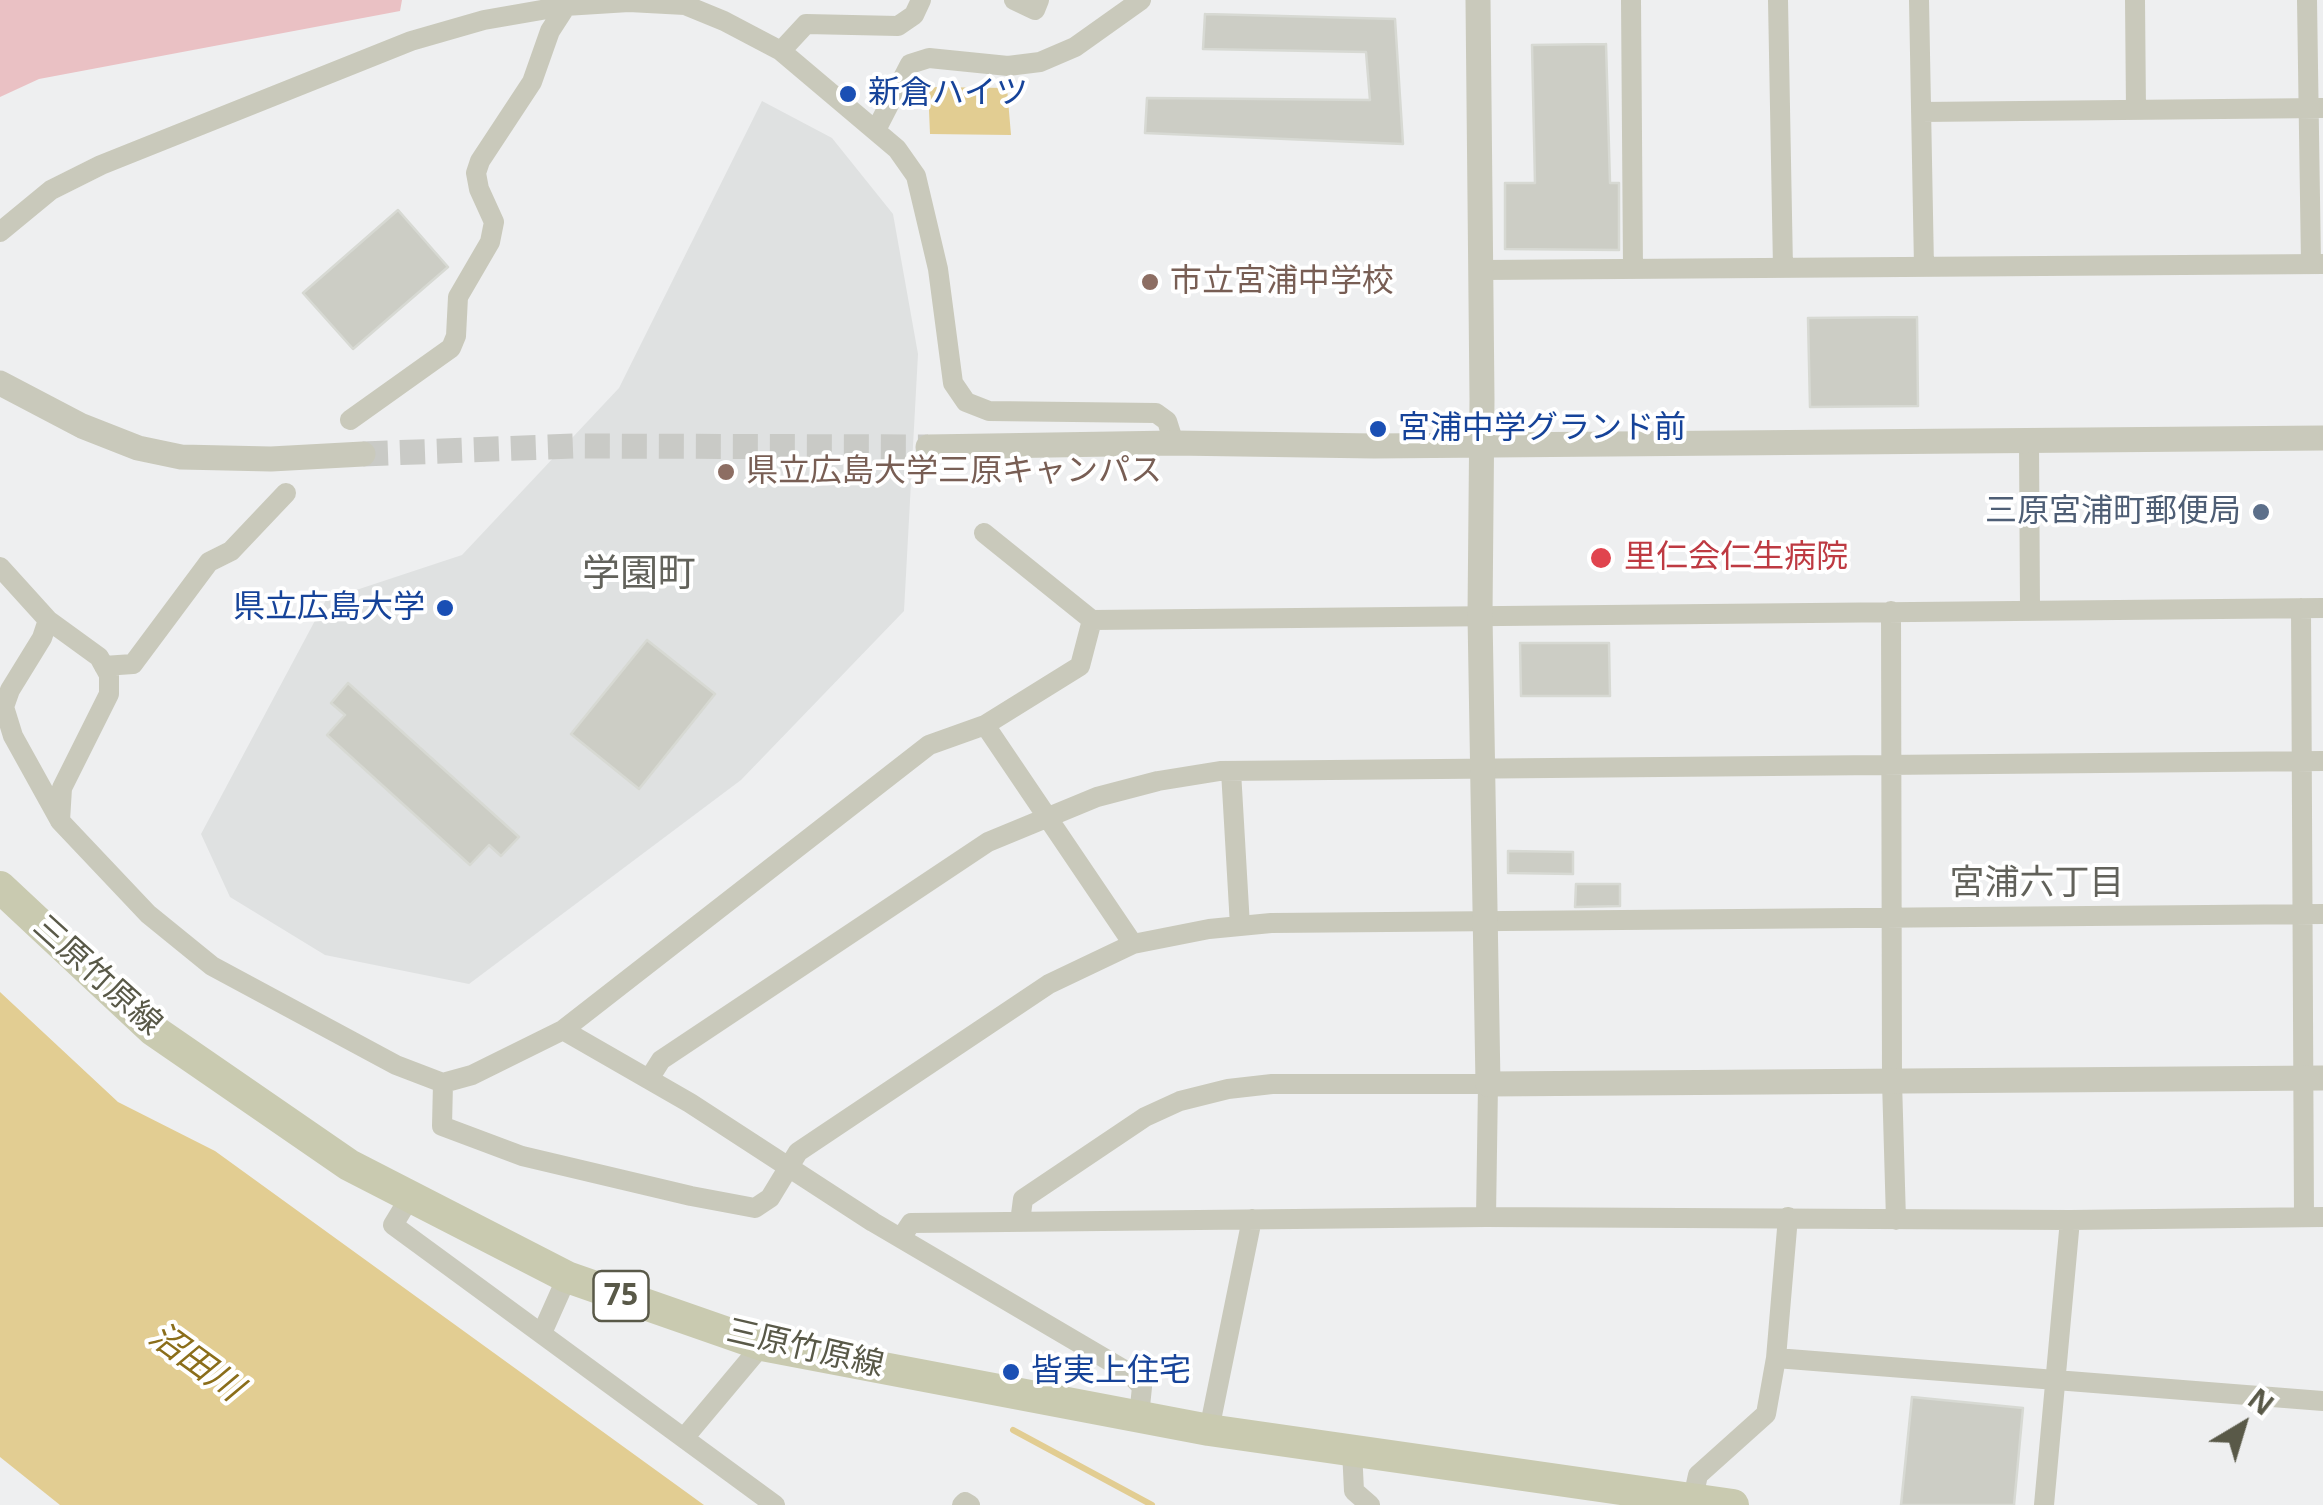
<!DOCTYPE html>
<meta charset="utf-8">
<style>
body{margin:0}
#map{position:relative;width:2323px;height:1505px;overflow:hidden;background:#eeeff0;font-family:"Noto Sans",sans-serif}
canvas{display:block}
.north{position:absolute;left:2193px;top:1375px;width:100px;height:100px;-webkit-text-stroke:8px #fff;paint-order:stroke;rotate:38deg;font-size:28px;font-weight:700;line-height:40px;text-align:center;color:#595948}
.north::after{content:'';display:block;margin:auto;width:35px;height:45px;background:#595948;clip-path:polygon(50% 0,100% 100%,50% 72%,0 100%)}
</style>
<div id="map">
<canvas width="2323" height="1505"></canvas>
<div class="north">N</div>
</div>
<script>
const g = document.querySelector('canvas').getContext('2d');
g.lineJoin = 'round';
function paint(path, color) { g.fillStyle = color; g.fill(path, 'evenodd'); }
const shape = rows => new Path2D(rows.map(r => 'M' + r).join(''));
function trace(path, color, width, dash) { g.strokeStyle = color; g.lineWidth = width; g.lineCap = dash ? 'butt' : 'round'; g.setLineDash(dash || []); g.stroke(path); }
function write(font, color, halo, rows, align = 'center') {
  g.font = font + ' "Noto Sans","Noto Sans JP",sans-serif'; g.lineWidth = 8; g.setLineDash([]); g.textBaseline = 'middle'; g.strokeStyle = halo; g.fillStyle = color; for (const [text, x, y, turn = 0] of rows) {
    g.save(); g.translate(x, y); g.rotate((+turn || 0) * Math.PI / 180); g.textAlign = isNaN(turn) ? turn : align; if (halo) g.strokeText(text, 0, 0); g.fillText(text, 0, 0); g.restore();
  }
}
paint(shape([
 [762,101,832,138,893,214,918,354,904,611,741,780,469,984,325,955,230,897,201,834,326,600,462,555,619,388]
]), '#dfe1e1');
paint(shape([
 [0,0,402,0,400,11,39,79,0,97]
]), '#eac1c4');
paint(shape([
 [928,87,1007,88,1011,135,930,134],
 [0,992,118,1102,215,1151,704,1505,60,1505,0,1457]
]), '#e2cd92');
trace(shape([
 [1013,1430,1152,1505]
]), '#e2cd92', 6);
const building = shape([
 [1205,14,1395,19,1403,144,1145,133,1147,98,1370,100,1366,52,1203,49,1205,14],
 [1606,44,1610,183,1619,183,1619,250,1505,249,1505,183,1535,183,1532,45,1606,44],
 [398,210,448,267,353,349,303,293,398,210],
 [1917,317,1918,406,1810,407,1808,318,1917,317],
 [647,640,715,694,639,789,571,734,647,640],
 [1520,643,1609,643,1610,696,1521,696,1520,643],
 [348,683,519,837,501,856,489,845,470,865,327,735,345,715,331,703,348,683],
 [1508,851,1573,852,1573,874,1508,873,1508,851],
 [1576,884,1620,884,1620,906,1575,907,1576,884],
 [1912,1397,2023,1408,2014,1505,1901,1505,1912,1397]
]);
paint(building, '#cccdc5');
trace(building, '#d7d9d3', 2.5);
trace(shape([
 [363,454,573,446,928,447]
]), '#c9cac6', 25, [25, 12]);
trace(shape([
 [1014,0,1035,10,1039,0],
 [1631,0,1633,268],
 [1778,0,1783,268],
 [1919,0,1924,267],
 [2135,0,2136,110],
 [2307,0,2311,264],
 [781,51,806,24,898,26,914,15,921,0],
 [1921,112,2323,108],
 [876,130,910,64,929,58,1008,66,1040,62,1075,47,1141,0],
 [0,232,51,190,101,165,411,41,484,20,565,6,629,2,685,5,724,21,781,51,897,149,916,176,938,269,953,383,966,402,989,411,1156,413,1167,421,1174,443],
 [1482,270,2323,264],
 [350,420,451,348,456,336,458,297,490,242,494,222,479,189,476,173,480,161,532,82,550,31,570,0],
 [2029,442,2030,610],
 [984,533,1092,620,2323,608],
 [0,567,48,620,99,657,109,675,109,694,62,788,60,821,148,914,212,966,396,1065,443,1083,472,1075,563,1030,929,745,985,725,1080,666,1092,620],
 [2301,608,2304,1217],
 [1891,611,1892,1081,1896,1220],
 [48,620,42,638,10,690,4,707,13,736,59,819],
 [104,666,133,664,209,562,231,551,286,493],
 [985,725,1133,944],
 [1231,771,1240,926],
 [563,1030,690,1103,873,1222,1128,1372,1142,1387,1139,1416],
 [649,1079,661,1060,988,842,1097,797,1158,781,1220,771,2323,761],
 [443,1083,442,1126,522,1156,691,1196,755,1208,770,1198,798,1152,1049,984,1133,944,1209,929,1271,923,2323,914],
 [410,1197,393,1225,775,1505],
 [1020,1222,1023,1199,1145,1117,1180,1101,1228,1089,1272,1084,1488,1084,1486,1217],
 [901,1238,911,1223,1486,1217,2070,1220,2323,1217],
 [542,1333,567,1277],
 [1776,1358,2323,1401],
 [1209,1430,1252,1219],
 [684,1438,762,1345],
 [1352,1450,1354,1491,1370,1505],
 [1693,1498,1698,1475,1766,1414,1776,1358,1788,1217],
 [962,1505,965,1502,970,1505],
 [2044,1505,2070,1220]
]), '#c9c9bb', 20);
trace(shape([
 [1478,0,1482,399,1480,615,1488,1084,2323,1078],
 [0,383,82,426,138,448,181,457,271,459,363,454],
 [928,447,1174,443,1374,446,2323,438]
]), '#c9c9bb', 25);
trace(shape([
 [0,887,153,1030,349,1165,567,1277,762,1345,1209,1430,1733,1505]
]), '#c9cab0', 32);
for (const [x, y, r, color] of [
 [848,94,10,"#1a4fb4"],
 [1150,282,10,"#8d6e63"],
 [1378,429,10,"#1a4fb4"],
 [726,472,10,"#8d6e63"],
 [2261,512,10,"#5c6f8a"],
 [1601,558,12,"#e0444e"],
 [445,608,10,"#1a4fb4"],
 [1011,1372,10,"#1a4fb4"]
]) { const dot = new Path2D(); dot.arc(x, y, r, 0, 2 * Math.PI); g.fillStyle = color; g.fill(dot); trace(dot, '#fff', 4); }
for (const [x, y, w] of [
 [621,1296,55]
]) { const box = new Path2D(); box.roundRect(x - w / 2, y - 25, w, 50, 8); g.fillStyle = '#fff'; g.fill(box); trace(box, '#595948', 2.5); }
write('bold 30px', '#595948', null, [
 ["75",621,1296]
]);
write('32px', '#164399', '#fff', [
 ["新倉ハイツ",868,94],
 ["宮浦中学グランド前",1398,429],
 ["県立広島大学",425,608,"right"],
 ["皆実上住宅",1031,1372]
], 'left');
write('32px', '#785e54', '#fff', [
 ["市立宮浦中学校",1170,282],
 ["県立広島大学三原キャンパス",746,472]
], 'left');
write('32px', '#4e5e75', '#fff', [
 ["三原宮浦町郵便局",2241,512]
], 'right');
write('32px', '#be3a42', '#fff', [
 ["里仁会仁生病院",1624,558]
], 'left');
write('32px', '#595948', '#fff', [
 ["三原竹原線",97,976,42],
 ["三原竹原線",805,1349,13]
]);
write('35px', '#62625b', '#fff', [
 ["宮浦六丁目",2037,884]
]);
write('italic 35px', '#8b6e1a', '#fff', [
 ["沼田川",195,1363,36]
]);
write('38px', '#62625b', '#fff', [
 ["学園町",639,575]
]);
</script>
